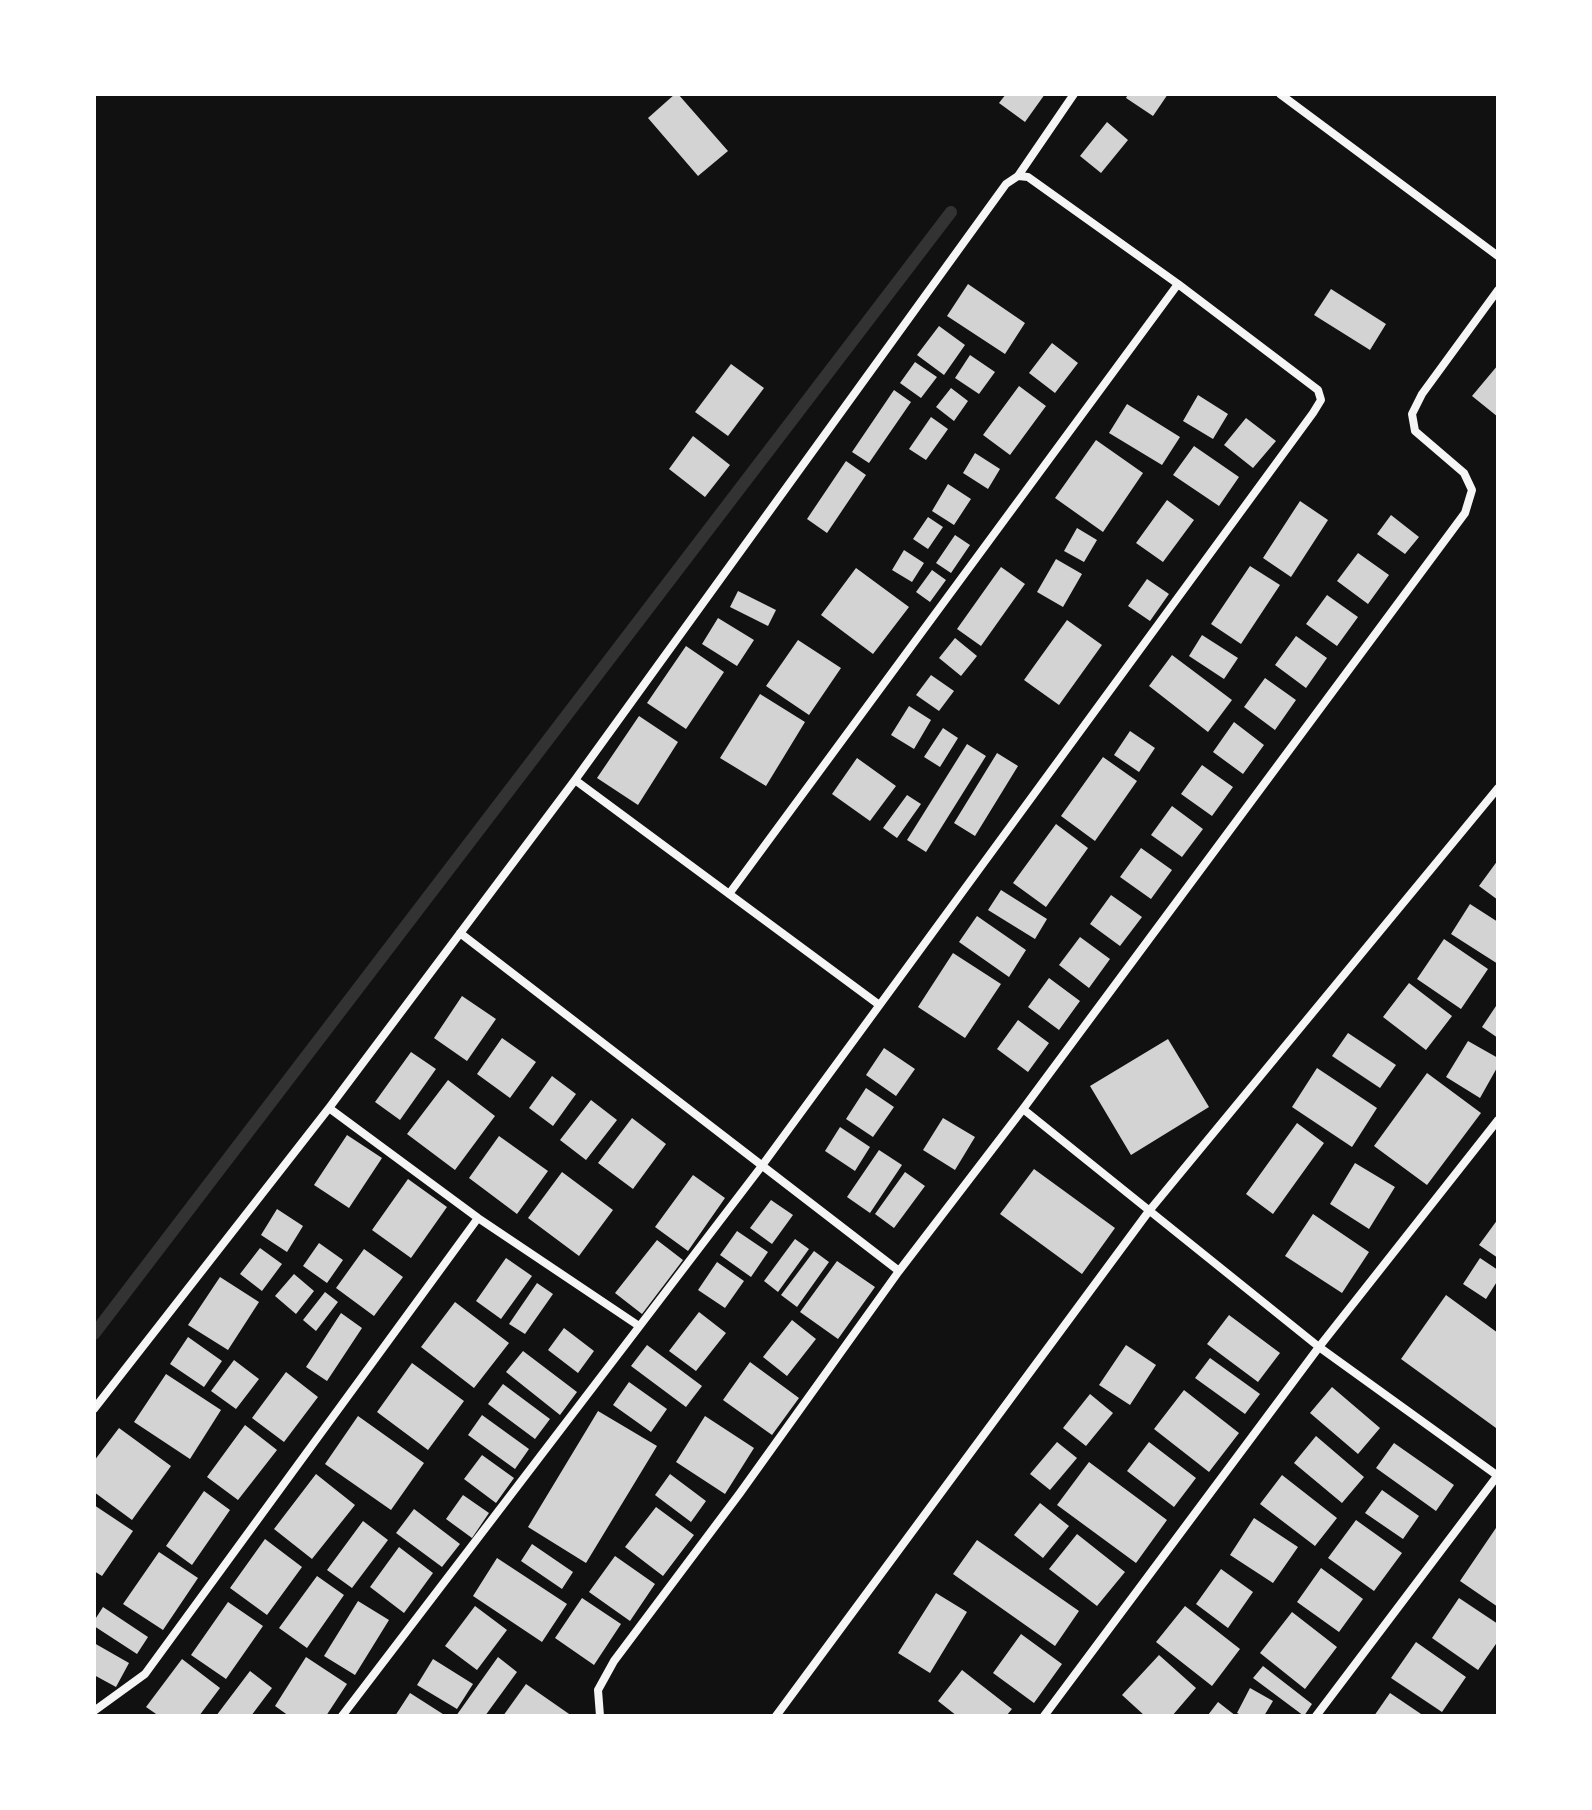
<!DOCTYPE html>
<style>
body{margin:0}
#map{position:relative;width:1592px;height:1810px;overflow:hidden;background:#111;font-family:"Work Sans",sans-serif}
canvas{display:block}
.frame{position:absolute;inset:0;border:96px solid #fff;pointer-events:none}
</style>
<div id="map">
<canvas width="1592" height="1810"></canvas>
<div class="frame"></div>
</div>
<script>
const g = document.querySelector('canvas').getContext('2d');
g.lineJoin = 'round';
const shape = rows => new Path2D(rows.map(r => 'M' + r).join(''));
function trace(path, color, width, dash) { g.strokeStyle = color; g.lineWidth = width; g.lineCap = dash ? 'butt' : 'round'; g.setLineDash(dash || []); g.stroke(path); }
function paint(path, color) { g.fillStyle = color; g.fill(path, 'evenodd'); }
trace(shape([
 [94,1334,951,212]
]), '#333', 12);
paint(shape([
 [675,94,678,94,728,151,698,176,648,118],
 [1006,94,1045,94,1025,122,999,103],
 [1128,94,1168,94,1153,116,1126,98],
 [1107,122,1128,140,1101,173,1080,156],
 [968,284,1025,323,1005,354,947,316],
 [1331,289,1386,324,1370,350,1314,315],
 [939,326,965,345,944,375,917,355],
 [1052,343,1078,363,1055,393,1029,373],
 [970,355,995,372,979,394,955,378],
 [915,362,937,377,921,398,900,383],
 [731,364,764,388,728,436,695,412],
 [1498,365,1498,417,1472,396],
 [1019,386,1046,406,1010,455,983,435],
 [951,388,968,401,954,421,936,407],
 [894,390,911,402,869,463,852,452],
 [1198,395,1228,414,1213,439,1183,421],
 [1127,404,1180,437,1162,465,1109,433],
 [931,417,948,429,926,460,909,449],
 [1246,418,1276,441,1253,468,1224,445],
 [693,436,730,465,705,497,669,469],
 [1096,440,1143,473,1103,532,1055,498],
 [1194,446,1239,477,1219,506,1173,475],
 [975,453,1000,469,988,489,963,473],
 [846,461,866,475,827,533,807,519],
 [948,484,971,499,954,525,932,511],
 [1167,500,1194,520,1163,562,1136,543],
 [1300,501,1328,520,1291,577,1263,558],
 [1391,515,1419,537,1405,554,1377,534],
 [928,517,943,527,928,549,913,539],
 [1077,528,1097,540,1084,562,1064,551],
 [955,535,970,545,951,573,936,563],
 [904,550,924,563,912,582,892,570],
 [1358,553,1389,575,1368,604,1337,581],
 [1056,559,1082,574,1063,607,1037,592],
 [1250,566,1280,585,1241,644,1211,624],
 [1001,567,1025,584,981,646,957,629],
 [856,568,909,607,873,654,821,615],
 [932,570,946,580,930,602,916,592],
 [1147,579,1169,594,1150,621,1128,606],
 [738,591,776,610,768,626,730,607],
 [1327,595,1358,617,1337,646,1306,624],
 [718,618,754,640,737,666,702,644],
 [1067,620,1102,645,1059,705,1024,680],
 [1202,635,1238,658,1224,679,1189,656],
 [1296,636,1327,658,1306,688,1275,665],
 [955,638,977,656,961,676,939,658],
 [798,640,841,668,809,715,766,686],
 [686,646,724,672,686,729,647,703],
 [1172,655,1232,700,1208,732,1149,686],
 [931,675,954,691,939,711,916,695],
 [1265,678,1296,700,1275,730,1244,707],
 [760,694,805,722,766,786,720,758],
 [909,706,931,720,914,749,891,735],
 [639,716,678,742,638,805,597,778],
 [1234,722,1264,745,1243,774,1213,752],
 [943,728,958,738,940,767,924,757],
 [1130,731,1155,748,1139,772,1114,755],
 [967,744,986,756,926,852,907,840],
 [997,753,1018,766,975,836,954,823],
 [1103,757,1137,781,1095,841,1061,816],
 [857,758,896,786,870,821,832,794],
 [1202,765,1233,787,1212,816,1181,794],
 [907,795,921,804,897,838,883,828],
 [1172,806,1203,829,1182,857,1151,835],
 [1056,824,1088,848,1046,907,1013,883],
 [1141,848,1172,870,1151,899,1120,877],
 [1498,860,1498,900,1479,886],
 [1001,890,1047,919,1035,939,988,910],
 [1111,895,1142,917,1120,946,1090,924],
 [1470,904,1498,922,1498,964,1451,934],
 [977,916,1026,950,1009,977,959,942],
 [1080,937,1110,959,1089,988,1059,965],
 [1444,939,1488,969,1461,1009,1417,979],
 [953,953,1001,984,965,1038,918,1007],
 [1049,978,1080,1001,1059,1030,1028,1007],
 [1409,983,1452,1016,1426,1050,1383,1017],
 [462,996,496,1019,467,1061,434,1038],
 [1498,1003,1498,1038,1482,1027],
 [1018,1020,1049,1043,1028,1072,997,1049],
 [1348,1033,1396,1065,1380,1088,1332,1056],
 [502,1038,536,1062,510,1098,477,1074],
 [1168,1039,1209,1107,1131,1155,1090,1086],
 [1468,1041,1498,1058,1498,1066,1480,1098,1446,1077],
 [884,1048,915,1069,896,1096,866,1075],
 [411,1052,436,1069,400,1120,375,1102],
 [1317,1068,1377,1108,1352,1147,1292,1107],
 [1427,1073,1481,1113,1427,1185,1374,1146],
 [552,1076,576,1094,553,1126,529,1108],
 [448,1080,495,1116,455,1170,407,1134],
 [866,1088,894,1107,873,1137,846,1119],
 [591,1100,617,1120,586,1160,560,1140],
 [632,1118,666,1144,633,1189,598,1163],
 [943,1118,975,1137,955,1170,923,1150],
 [1297,1123,1324,1143,1273,1214,1246,1194],
 [840,1127,870,1147,855,1171,825,1151],
 [347,1135,382,1158,349,1208,314,1185],
 [499,1136,548,1171,517,1214,469,1178],
 [879,1150,902,1165,870,1213,847,1197],
 [1355,1163,1395,1187,1369,1229,1330,1204],
 [1034,1169,1115,1228,1082,1274,1000,1214],
 [562,1172,613,1210,579,1256,528,1218],
 [905,1172,925,1186,894,1228,875,1214],
 [693,1175,725,1198,688,1251,655,1227],
 [408,1179,447,1207,411,1258,372,1230],
 [771,1200,793,1215,772,1244,750,1228],
 [277,1209,303,1226,287,1252,261,1235],
 [1313,1214,1369,1252,1342,1293,1285,1256],
 [1498,1219,1498,1258,1479,1245],
 [737,1231,768,1252,751,1277,720,1255],
 [795,1239,809,1249,778,1292,764,1281],
 [657,1240,683,1260,642,1314,615,1293],
 [319,1243,343,1260,327,1283,303,1266],
 [260,1248,282,1264,262,1291,240,1274],
 [364,1249,403,1277,374,1316,336,1288],
 [814,1251,829,1262,797,1307,781,1295],
 [506,1258,532,1276,501,1319,476,1301],
 [1480,1258,1498,1270,1498,1280,1486,1299,1463,1284],
 [837,1261,875,1287,838,1339,800,1312],
 [717,1262,744,1281,725,1308,698,1290],
 [294,1274,314,1291,296,1314,275,1296],
 [220,1277,259,1302,228,1350,188,1325],
 [537,1283,553,1294,525,1334,509,1324],
 [325,1292,338,1302,316,1331,303,1320],
 [1446,1295,1498,1333,1498,1425,1496,1428,1401,1359],
 [455,1302,509,1343,474,1388,421,1347],
 [699,1312,726,1333,696,1371,669,1351],
 [341,1313,362,1328,327,1381,306,1367],
 [1229,1315,1280,1353,1258,1382,1207,1344],
 [792,1320,816,1339,787,1376,763,1357],
 [564,1328,594,1351,578,1373,548,1350],
 [188,1337,222,1361,204,1387,170,1364],
 [647,1345,702,1386,686,1407,631,1366],
 [1126,1345,1156,1365,1130,1405,1099,1385],
 [523,1351,577,1392,560,1415,506,1372],
 [1210,1358,1260,1394,1245,1414,1195,1378],
 [234,1360,259,1379,236,1409,211,1391],
 [750,1362,799,1398,772,1435,723,1400],
 [412,1363,464,1401,428,1450,377,1412],
 [286,1372,318,1397,284,1442,252,1418],
 [166,1374,221,1410,190,1459,134,1422],
 [629,1382,667,1409,651,1432,613,1405],
 [503,1384,550,1419,535,1439,488,1404],
 [1332,1387,1380,1428,1358,1454,1310,1413],
 [1184,1390,1239,1433,1209,1472,1154,1429],
 [1090,1394,1113,1413,1086,1446,1063,1428],
 [598,1411,657,1446,586,1563,528,1527],
 [482,1415,529,1449,515,1469,468,1435],
 [358,1416,424,1463,391,1510,325,1464],
 [705,1416,754,1448,725,1494,676,1462],
 [245,1425,277,1450,238,1500,207,1477],
 [119,1428,171,1466,132,1520,94,1492,94,1461],
 [1316,1436,1364,1477,1342,1503,1294,1463],
 [1057,1442,1077,1458,1050,1490,1030,1474],
 [1149,1442,1196,1478,1174,1507,1127,1471],
 [1394,1443,1454,1485,1436,1511,1376,1468],
 [482,1455,514,1478,496,1503,464,1479],
 [1089,1462,1167,1520,1136,1563,1057,1505],
 [316,1474,355,1505,312,1559,274,1529],
 [670,1474,706,1501,691,1522,655,1495],
 [1282,1475,1337,1518,1315,1546,1260,1504],
 [1382,1490,1419,1516,1403,1539,1365,1513],
 [204,1491,230,1510,192,1565,166,1546],
 [463,1495,489,1513,472,1538,446,1519],
 [1040,1503,1069,1526,1043,1558,1014,1535],
 [94,1505,133,1531,102,1576,94,1571],
 [656,1507,694,1535,663,1576,625,1547],
 [414,1509,460,1544,442,1567,396,1533],
 [1254,1518,1298,1547,1273,1583,1230,1555],
 [1356,1520,1402,1553,1374,1591,1328,1558],
 [363,1521,388,1540,352,1588,327,1570],
 [1498,1525,1498,1607,1460,1581],
 [1077,1534,1125,1572,1097,1606,1049,1569],
 [265,1539,302,1567,267,1615,230,1588],
 [977,1540,1079,1611,1055,1646,953,1574],
 [532,1544,573,1572,562,1589,521,1561],
 [399,1547,433,1573,404,1613,370,1587],
 [159,1552,198,1578,163,1630,123,1604],
 [615,1556,655,1584,630,1621,589,1592],
 [497,1558,567,1604,542,1642,473,1596],
 [1321,1568,1363,1599,1339,1632,1297,1602],
 [1221,1569,1253,1592,1228,1628,1196,1604],
 [317,1576,344,1595,307,1648,279,1628],
 [936,1593,967,1612,930,1673,898,1653],
 [582,1598,621,1624,594,1665,555,1638],
 [1459,1598,1498,1624,1498,1641,1478,1670,1432,1638],
 [358,1601,389,1620,355,1675,324,1656],
 [228,1602,263,1626,226,1679,191,1655],
 [475,1606,507,1630,477,1670,445,1646],
 [1185,1606,1240,1649,1212,1686,1156,1642],
 [103,1607,148,1637,137,1654,94,1626,94,1621],
 [1292,1612,1337,1647,1305,1689,1260,1653],
 [1021,1634,1062,1664,1034,1703,993,1673],
 [1416,1642,1466,1677,1442,1712,1391,1678],
 [94,1643,129,1663,116,1687,94,1675],
 [1159,1655,1196,1688,1172,1716,1145,1716,1122,1695],
 [306,1657,347,1684,326,1716,289,1716,275,1706],
 [498,1657,517,1672,485,1716,456,1716],
 [182,1659,220,1688,199,1716,159,1716,146,1707],
 [433,1659,473,1684,457,1709,417,1685],
 [1263,1666,1312,1704,1304,1716,1253,1678],
 [962,1670,1012,1709,1006,1716,957,1716,938,1701],
 [250,1671,272,1688,251,1716,216,1716],
 [526,1684,572,1716,503,1716],
 [1250,1688,1273,1701,1264,1716,1243,1716,1237,1713],
 [410,1693,446,1716,395,1716],
 [1390,1693,1424,1716,1374,1716],
 [1218,1702,1236,1716,1208,1715]
]), '#d3d3d3');
trace(shape([
 [1280,94,1498,256],
 [1018,176,1074,94],
 [575,780,878,1004],
 [729,894,1178,284],
 [460,933,899,1271],
 [329,1108,478,1218,639,1326],
 [1023,1109,1319,1347,1498,1476],
 [94,1409,329,1108,575,780,1006,184,1018,176,1028,177,1178,284,1318,390,1321,400,1313,413,761,1167,342,1716],
 [94,1711,145,1674,478,1218],
 [600,1716,598,1690,614,1661,740,1493,899,1271,1023,1109,1465,513,1472,490,1464,473,1415,431,1412,414,1422,394,1498,290],
 [776,1716,1149,1211,1498,788],
 [1044,1716,1319,1347,1498,1120],
 [1316,1716,1498,1475]
]), '#f5f5f5', 8);
</script>
